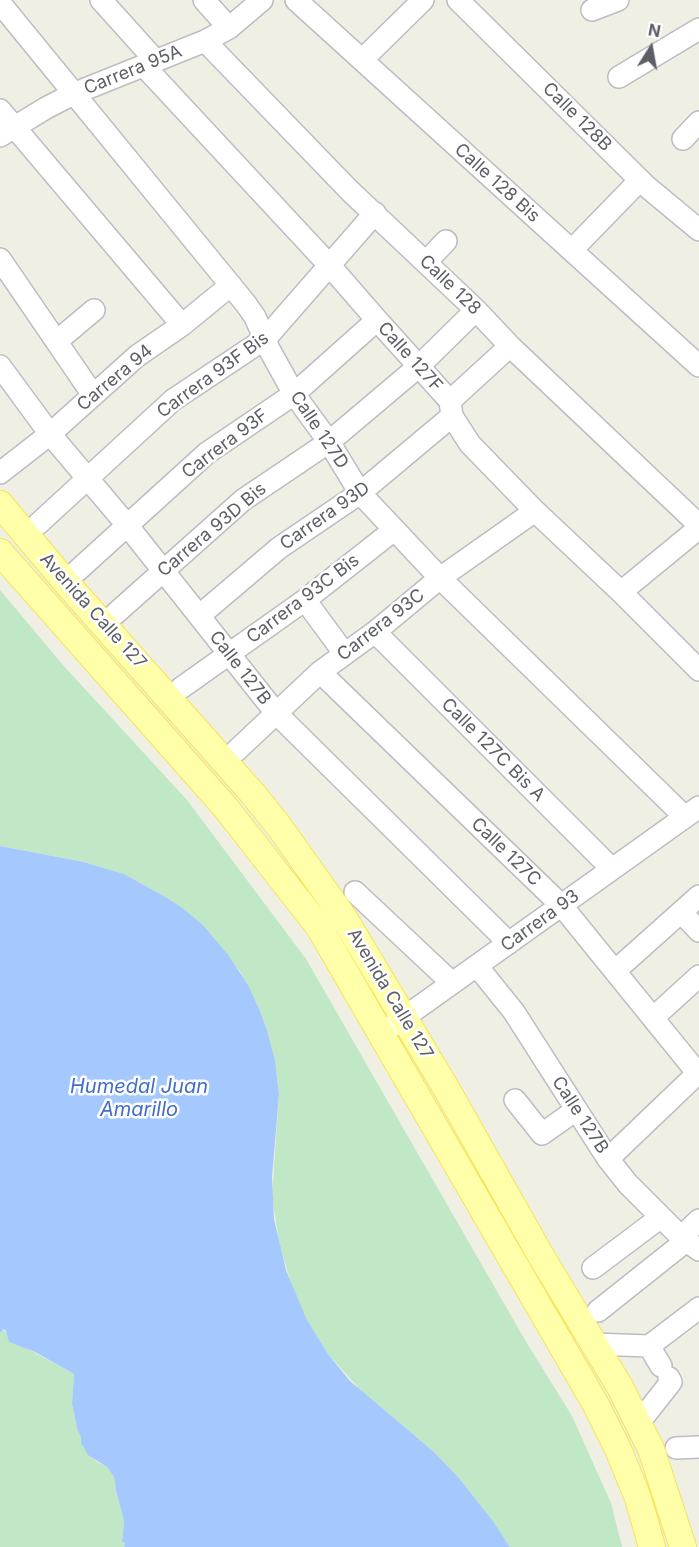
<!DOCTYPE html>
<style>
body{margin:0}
#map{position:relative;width:699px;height:1547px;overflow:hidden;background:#efefe4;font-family:Inter,sans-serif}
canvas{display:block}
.north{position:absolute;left:621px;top:18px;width:60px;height:60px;-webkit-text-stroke:4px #fff;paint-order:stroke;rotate:11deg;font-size:16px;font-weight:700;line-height:24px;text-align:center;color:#5c5f65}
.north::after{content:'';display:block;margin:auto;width:21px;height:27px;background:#5c5f65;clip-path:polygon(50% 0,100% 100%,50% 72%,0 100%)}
</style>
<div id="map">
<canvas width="699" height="1547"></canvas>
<div class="north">N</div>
</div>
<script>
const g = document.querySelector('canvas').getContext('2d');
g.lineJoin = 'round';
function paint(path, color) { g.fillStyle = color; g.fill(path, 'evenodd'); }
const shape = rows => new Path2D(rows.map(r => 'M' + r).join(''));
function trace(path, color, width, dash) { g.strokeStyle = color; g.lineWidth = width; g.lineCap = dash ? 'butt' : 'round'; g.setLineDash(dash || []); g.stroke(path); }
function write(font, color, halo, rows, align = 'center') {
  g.font = font + ' Inter,sans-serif'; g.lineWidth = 5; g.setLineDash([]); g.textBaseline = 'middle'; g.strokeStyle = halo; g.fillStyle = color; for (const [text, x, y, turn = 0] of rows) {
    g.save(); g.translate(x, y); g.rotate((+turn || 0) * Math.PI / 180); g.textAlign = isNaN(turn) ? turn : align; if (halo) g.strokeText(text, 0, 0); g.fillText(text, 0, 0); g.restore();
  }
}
paint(shape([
 [0,590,63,665,187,800,306,959,525,1340,572,1416,611,1503,622,1547,510,1547,493,1521,459,1478,434,1452,366,1396,328,1354,306,1318,295,1295,280,1247,272,1197,279,1095,275,1060,267,1030,260,1011,241,973,203,925,164,896,124,874,84,862,0,846],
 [2,1329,24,1347,74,1374,72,1404,77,1429,81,1437,84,1449,97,1462,107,1467,114,1477,116,1491,124,1521,122,1542,125,1543,124,1547,0,1547,0,1333]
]), '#c0e8c6');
paint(shape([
 [0,846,84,862,124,874,164,896,181,907,203,925,229,956,248,985,260,1011,267,1030,275,1060,279,1095,272,1177,274,1219,286,1270,306,1318,328,1354,350,1381,434,1452,459,1478,493,1521,510,1547,124,1547,125,1543,122,1542,124,1521,116,1491,114,1477,107,1467,88,1455,81,1443,81,1437,77,1429,72,1404,74,1374,35,1352,9,1342,6,1331,3,1329,0,1333]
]), '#a5c9ff');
const minor = shape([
 [101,0,156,61],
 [204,0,229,28],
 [296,0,699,366],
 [458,0,646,186,699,230],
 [0,3,246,304,255,317,269,349,294,394,329,442,360,493,440,578,685,817],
 [592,10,618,0],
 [205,41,350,191,476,310,510,346,699,525],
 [362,60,423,0],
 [144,66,330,266,377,320,450,401,452,416,470,444,535,511,621,592,699,670],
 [619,77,699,29],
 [0,110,182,325],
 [0,136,46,108,73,94,205,41,229,28,262,0],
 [683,139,699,122],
 [572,250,640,180],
 [0,259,93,395],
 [426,262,446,241],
 [57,341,94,310],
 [0,366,50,434,127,525,276,713,509,943],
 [450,401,510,346],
 [0,473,50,434,137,356,182,325,231,285],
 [38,524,173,400,266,338,375,213],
 [77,571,207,453,294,394,377,320],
 [621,592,699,528],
 [305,600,344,653],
 [115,614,243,500,329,442,419,366,476,310],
 [199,616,279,548,360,493,452,416],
 [375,632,612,869],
 [320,672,562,906,699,1075],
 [181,688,305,600,394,530],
 [236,751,320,672,375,632,440,578,535,511],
 [355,892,452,983],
 [681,912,699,931],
 [477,966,514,1012,608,1159,628,1184,681,1237,699,1250],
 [615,971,699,896],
 [653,1018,699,976],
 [381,1034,699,807],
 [515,1100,542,1134,576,1110],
 [608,1159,699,1072],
 [681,1237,699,1220],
 [593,1268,661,1217],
 [598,1311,686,1241],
 [593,1344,649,1346,699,1308],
 [649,1346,661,1366],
 [638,1424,671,1382,669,1378],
 [676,1448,699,1447]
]);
const major = shape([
 [0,504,69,586,253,794,278,825,344,918,446,1088,541,1256,620,1387,651,1449,683,1547],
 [0,552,226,808,319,927,595,1403,618,1449,638,1498,652,1547]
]);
trace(minor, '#bcbdc3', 24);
trace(major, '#f6e456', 28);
trace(minor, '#fff', 21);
trace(major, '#ffa', 26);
write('18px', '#5c5f65', '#fff', [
 ["Carrera 95A",133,70,-22],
 ["Calle 128B",577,117,45],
 ["Calle 128 Bis",497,183,42],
 ["Calle 128",450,285,44],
 ["Calle 127F",410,357,48],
 ["Carrera 93F Bis",213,375,-36],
 ["Carrera 94",115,378,-40],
 ["Calle 127D",319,430,56],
 ["Carrera 93F",225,444,-37],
 ["Carrera 93D",325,516,-35],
 ["Carrera 93D Bis",212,530,-40],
 ["Carrera 93C Bis",303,599,-37],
 ["Avenida Calle 127",93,611,48],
 ["Carrera 93C",381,625,-38],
 ["Calle 127B",240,668,52],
 ["Calle 127C Bis A",493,750,45],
 ["Calle 127C",506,852,44],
 ["Carrera 93",540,921,-36],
 ["Avenida Calle 127",390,994,59],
 ["Calle 127B",580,1115,57]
]);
write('italic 20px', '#426dc8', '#fff', [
 ["Humedal Juan",139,1087],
 ["Amarillo",139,1110]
]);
</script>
